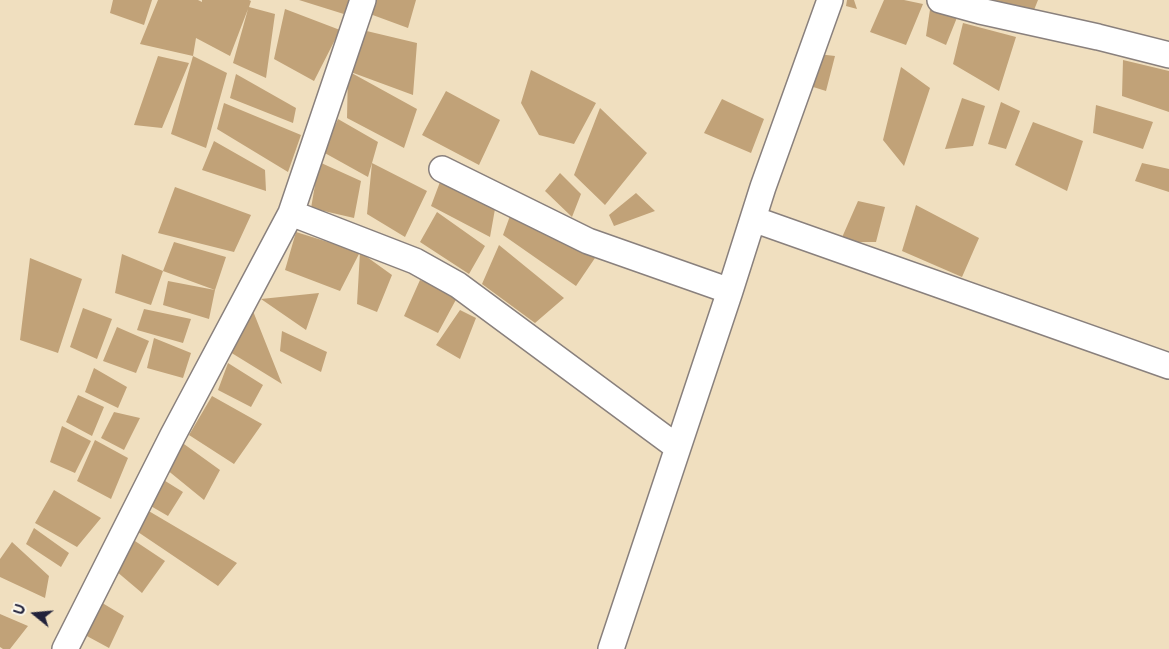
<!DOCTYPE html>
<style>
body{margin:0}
#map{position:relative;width:1169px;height:649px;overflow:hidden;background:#f0dfbf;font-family:"Balsamiq Sans",sans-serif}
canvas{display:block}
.north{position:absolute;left:10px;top:589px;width:50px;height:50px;-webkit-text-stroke:4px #fbf7ec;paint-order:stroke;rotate:287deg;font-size:14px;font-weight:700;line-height:20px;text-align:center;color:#22223b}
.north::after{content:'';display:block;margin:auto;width:18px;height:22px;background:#22223b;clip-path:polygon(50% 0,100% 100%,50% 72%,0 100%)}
</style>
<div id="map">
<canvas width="1169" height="649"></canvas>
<div class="north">U</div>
</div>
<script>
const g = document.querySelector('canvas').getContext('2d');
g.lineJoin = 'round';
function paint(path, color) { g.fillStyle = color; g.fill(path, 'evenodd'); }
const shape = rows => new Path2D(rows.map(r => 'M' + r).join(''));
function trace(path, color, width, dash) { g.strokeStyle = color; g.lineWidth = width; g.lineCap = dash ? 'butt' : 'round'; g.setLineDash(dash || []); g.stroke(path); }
paint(shape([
 [113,0,152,0,144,25,110,13],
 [158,0,198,0,202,2,202,0,249,0,251,1,249,7,275,14,266,78,233,63,248,9,230,56,196,38,193,56,140,44],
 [299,0,350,0,347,15],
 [375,0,416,0,408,28,370,14],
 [847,0,854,0,857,9,846,6],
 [884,0,904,0,923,4,906,45,870,32],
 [990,0,1038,0,1032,15],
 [931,3,958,15,946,45,926,36],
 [285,9,340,30,314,81,274,59],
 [963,23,1016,37,999,91,953,64],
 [354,28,417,43,413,95,348,71,417,109,404,148,347,118,348,71],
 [818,54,835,56,826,91,810,86],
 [158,56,189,63,162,128,134,125],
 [193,56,227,73,206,148,171,134],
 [1123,60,1169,71,1169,112,1122,96],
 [901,67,930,88,904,166,883,140],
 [531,70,596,103,574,144,539,135,521,103],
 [236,74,296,108,293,123,230,98],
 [446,91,500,120,479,165,422,135],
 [962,98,985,106,973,146,945,149],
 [722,99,764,119,751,153,704,133],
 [1001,102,1020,111,1006,149,988,144],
 [224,103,301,135,288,172,217,129],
 [1096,105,1153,122,1143,149,1093,133],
 [600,108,647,153,605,205,574,175],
 [338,119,378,142,368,177,323,152],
 [1033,122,1083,141,1067,191,1015,165],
 [214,141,265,170,266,191,202,170],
 [319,162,361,181,354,218,311,208],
 [372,163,427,191,405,237,367,214],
 [1142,163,1169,169,1169,192,1135,181],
 [560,173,581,194,572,217,545,191],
 [440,182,495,209,490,237,431,206],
 [175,187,251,215,234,252,158,233],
 [636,193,655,211,614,226,609,215],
 [858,201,885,207,876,242,840,242],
 [514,205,595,258,576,286,503,235],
 [916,205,979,238,962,277,902,251],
 [437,212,485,246,469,274,420,242],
 [296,232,360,252,340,291,285,270],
 [174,242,226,257,215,290,163,271],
 [499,245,564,298,535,323,482,284],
 [360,252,392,275,377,312,357,304],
 [122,254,163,271,151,305,115,293],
 [30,258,82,279,58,353,20,340],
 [420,280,459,294,438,333,404,316],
 [168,281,215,290,209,319,163,305],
 [319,293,306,330,261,299],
 [251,306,282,384,230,352],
 [83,308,112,319,97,359,70,347],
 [144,309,191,319,183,343,137,330],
 [460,310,476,318,460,359,436,345],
 [117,327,149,341,136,373,103,361],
 [282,331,327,352,321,372,280,351],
 [154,338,191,353,183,378,147,368],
 [228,363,263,385,251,407,218,390],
 [94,368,127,387,118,408,85,392],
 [78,395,104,407,92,436,66,422],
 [212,396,262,424,234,464,189,435],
 [114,412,140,418,124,450,101,438],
 [62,426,91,441,75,473,50,462],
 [177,439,220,470,204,500,166,469],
 [95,440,128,458,111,499,77,481],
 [162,479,183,492,168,516,149,505],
 [54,490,101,518,77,547,35,523],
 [147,510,237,563,218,586,135,530],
 [34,528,69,553,61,567,26,544],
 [129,537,165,561,142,593,116,571],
 [12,542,49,576,45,598,0,577,0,559],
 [99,601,124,616,109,648,85,635],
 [0,614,28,626,10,649,3,649,0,647]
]), '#c1a278');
const street = shape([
 [940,0,980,11,1098,37,1169,55],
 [442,169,588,241,730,291,611,649],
 [291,213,415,261,458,285,677,447],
 [753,219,1169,366],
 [730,291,763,187,830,0],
 [65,649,173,435,291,213,363,0]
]);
trace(street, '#89807d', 28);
trace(street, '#fff', 25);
</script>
